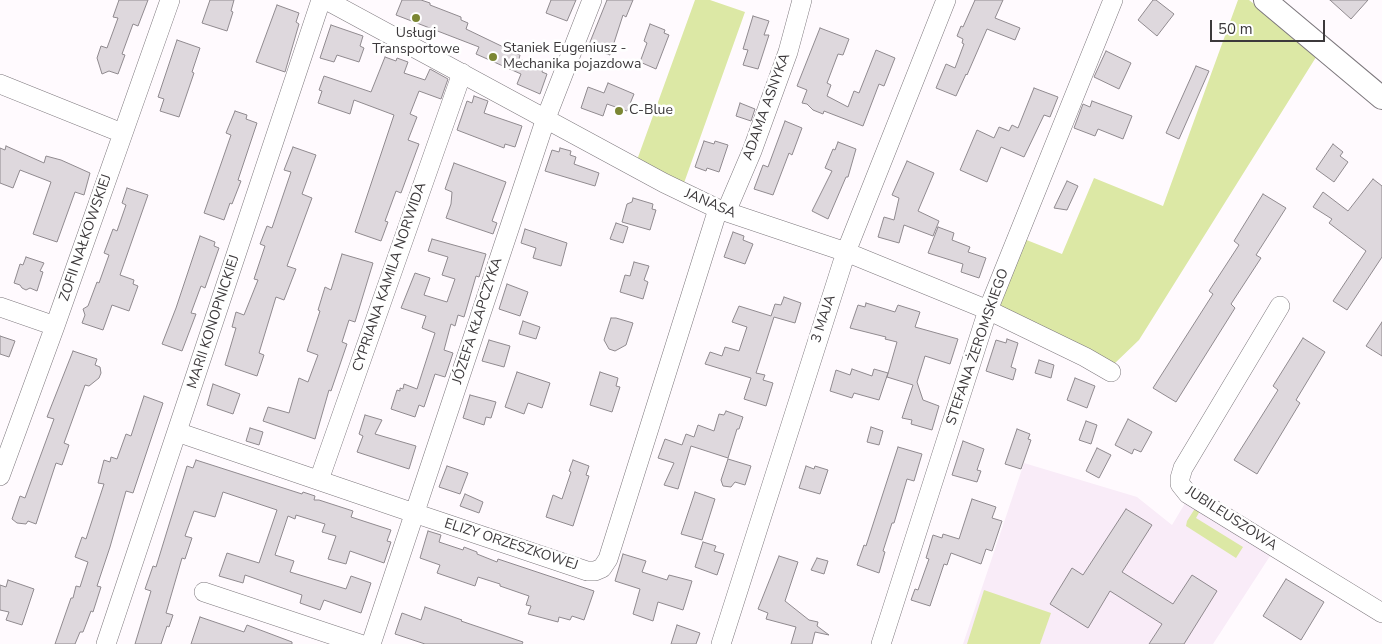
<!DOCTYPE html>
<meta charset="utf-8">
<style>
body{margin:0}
#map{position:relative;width:1382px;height:644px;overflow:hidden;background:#fffafe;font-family:"Nunito Sans",sans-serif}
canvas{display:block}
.scale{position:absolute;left:1210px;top:20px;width:115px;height:22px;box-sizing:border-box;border:2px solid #3c393b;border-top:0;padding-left:6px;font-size:15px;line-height:18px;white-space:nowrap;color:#3c393b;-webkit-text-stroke:4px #fff;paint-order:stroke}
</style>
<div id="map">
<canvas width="1382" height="644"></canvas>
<div class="scale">50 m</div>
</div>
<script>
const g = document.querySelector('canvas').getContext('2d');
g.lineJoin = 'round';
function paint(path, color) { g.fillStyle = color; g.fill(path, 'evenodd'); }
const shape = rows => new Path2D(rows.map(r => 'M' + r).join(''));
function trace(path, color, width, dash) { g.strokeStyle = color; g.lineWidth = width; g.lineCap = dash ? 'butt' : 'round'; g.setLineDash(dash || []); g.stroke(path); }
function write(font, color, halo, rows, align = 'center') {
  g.font = font + ' "Nunito Sans",sans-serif'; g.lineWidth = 5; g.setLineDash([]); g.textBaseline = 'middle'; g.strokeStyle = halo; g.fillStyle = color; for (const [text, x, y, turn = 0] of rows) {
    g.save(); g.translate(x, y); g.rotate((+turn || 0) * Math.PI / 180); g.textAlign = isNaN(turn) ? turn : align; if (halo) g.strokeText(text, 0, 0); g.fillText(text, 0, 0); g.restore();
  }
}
paint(shape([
 [1024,463,1137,497,1172,525,1187,500,1272,553,1213,644,963,644]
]), '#f9ecf8');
paint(shape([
 [695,0,710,0,745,12,684,183,637,160],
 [1238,0,1249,0,1318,54,1139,340,1113,365,995,307,1024,239,1062,254,1094,178,1163,206],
 [1201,509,1196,518,1243,547,1236,558,1186,526,1187,521,1194,510],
 [984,590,1051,613,1040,644,967,644]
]), '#dce8a5');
const building = shape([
 [119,0,148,0,138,26,133,24,122,54,125,55,118,74,109,71,102,74,97,58,101,46,107,48,118,18,113,17,119,0],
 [210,0,234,0,231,11,233,12,227,31,202,23,210,0],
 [402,0,421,0,430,3,430,5,461,17,461,20,468,23,466,29,520,55,519,59,543,68,542,72,547,74,540,94,517,84,521,74,476,54,479,47,396,15,402,0],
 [551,0,576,0,567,21,546,13,551,0],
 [607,0,633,0,626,17,623,15,610,55,588,47,607,0],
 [975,0,1003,0,995,18,1020,28,1015,40,987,29,967,75,966,74,956,96,936,88,946,64,955,68,964,44,962,43,963,39,957,36,961,26,963,27,975,0],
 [1153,0,1156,0,1174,14,1157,36,1138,20,1153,0],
 [1330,0,1368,0,1351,19,1330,0],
 [277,5,299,13,296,22,299,24,285,72,256,62,277,5],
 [753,16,769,21,764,35,769,35,758,69,743,65,748,50,743,49,753,16],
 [650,24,665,30,664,33,669,35,656,69,640,62,647,43,644,41,650,24],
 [331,25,363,36,360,46,364,48,359,62,337,55,334,62,320,58,331,25],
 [820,28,849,39,843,55,838,54,827,83,831,85,827,96,848,107,854,91,859,93,876,50,895,58,884,86,879,84,863,126,824,111,823,114,813,110,807,104,802,103,807,90,797,86,820,28],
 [177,40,200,48,192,72,194,73,179,117,160,111,164,99,158,97,177,40],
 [1106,51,1131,63,1119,89,1094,77,1106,51],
 [385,57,396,61,397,58,408,62,404,73,425,80,430,69,448,79,441,99,419,91,410,114,417,117,408,140,419,144,401,193,396,191,385,221,388,222,381,241,355,232,394,115,354,100,350,114,318,103,322,91,319,90,324,76,371,92,385,57],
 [1196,66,1209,71,1179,139,1166,133,1196,66],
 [608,83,634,94,627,111,607,104,603,116,581,108,588,87,604,93,608,83],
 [1034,88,1058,97,1050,117,1044,115,1024,157,1001,147,987,182,960,170,977,130,994,138,999,127,1009,131,1012,125,1018,128,1034,88],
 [474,96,488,101,484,113,522,126,515,147,505,144,504,148,457,130,467,101,472,103,474,96],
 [1092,101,1132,116,1123,139,1098,129,1095,136,1074,128,1083,104,1090,107,1092,101],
 [740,103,755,109,751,121,736,116,740,103],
 [235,111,247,115,246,119,257,123,238,180,241,181,232,204,230,203,224,220,204,213,231,135,226,133,235,111],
 [785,121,802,128,792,155,789,153,773,195,754,189,763,165,768,167,785,121],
 [704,141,714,144,715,141,728,145,719,172,707,168,706,171,695,167,704,141],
 [838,142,856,149,848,177,846,177,828,219,812,211,832,171,825,168,833,149,835,150,838,142],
 [1333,144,1343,152,1340,156,1348,162,1334,182,1316,169,1333,144],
 [6,146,44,163,46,156,61,160,90,173,84,195,75,192,57,242,33,234,51,182,20,170,13,188,0,183,0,148,5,150,6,146],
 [293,147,316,155,302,194,312,198,287,266,296,269,284,300,276,297,259,353,264,355,257,376,225,365,236,328,232,327,236,312,244,315,258,280,254,279,265,246,260,244,267,226,272,228,291,172,284,170,293,147],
 [560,148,571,151,570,155,576,157,574,164,599,173,595,186,545,171,552,150,559,152,560,148],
 [907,161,934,173,918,211,939,221,933,236,904,225,899,243,878,237,884,217,894,220,899,198,892,195,907,161],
 [454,163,506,182,492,221,497,223,493,234,446,218,451,204,452,192,445,189,454,163],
 [1373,179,1382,186,1382,257,1347,310,1333,301,1366,251,1329,223,1332,219,1313,207,1323,192,1348,211,1373,179],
 [1067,181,1078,186,1067,210,1054,208,1067,181],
 [127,188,148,195,120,275,134,280,133,284,138,286,129,311,112,305,103,330,82,323,85,315,83,309,88,306,97,282,99,283,109,255,104,253,113,229,117,231,126,205,122,203,127,188],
 [1263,194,1286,208,1256,255,1261,258,1231,304,1235,308,1176,402,1153,388,1213,294,1209,291,1239,245,1234,241,1263,194],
 [633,198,653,204,652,209,656,210,650,230,622,222,627,204,632,202,633,198],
 [616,223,628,227,623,243,610,239,616,223],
 [938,227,954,233,952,240,970,247,968,252,986,258,979,278,961,272,963,264,928,253,938,227],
 [525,229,567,243,561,266,533,258,536,248,521,243,525,229],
 [733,232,744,236,743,240,753,244,745,264,724,257,733,232],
 [200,236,215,242,214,246,219,248,205,288,201,286,191,313,196,314,182,351,162,344,176,308,200,236],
 [432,239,486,254,479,277,476,276,464,317,458,315,455,326,451,324,444,350,453,353,445,377,435,374,424,407,419,405,415,417,391,409,397,390,400,391,400,388,403,389,404,384,417,389,435,333,422,328,426,316,401,308,415,273,430,278,424,295,447,302,455,279,442,275,448,257,428,251,432,239],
 [342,254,373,263,355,322,349,320,342,342,347,344,331,391,329,390,315,439,263,421,268,407,289,413,299,378,308,382,318,355,307,351,320,311,318,310,325,287,331,290,342,254],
 [26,257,44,263,40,271,43,272,37,291,30,288,26,290,22,288,20,285,14,283,20,264,23,265,26,257],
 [634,262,649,266,644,280,648,282,643,299,620,292,625,275,630,276,634,262],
 [507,284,528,292,520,316,499,309,507,284],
 [784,297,801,303,795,323,774,317,756,373,765,375,763,380,773,383,766,406,744,399,751,378,705,364,710,352,722,356,725,347,739,351,747,327,732,322,739,306,771,316,775,304,781,305,784,297],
 [866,303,895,312,898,305,920,312,915,327,958,339,950,364,925,356,917,382,923,400,939,406,932,430,911,424,912,420,902,418,913,385,887,377,897,342,885,339,886,337,850,328,858,305,865,307,866,303],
 [611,318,616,318,633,323,626,345,615,351,609,349,604,340,611,318],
 [523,321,540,327,536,339,519,334,523,321],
 [1382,322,1382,356,1366,346,1382,322],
 [0,336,15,341,9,357,0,354,0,336],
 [1303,338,1325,352,1296,400,1300,403,1257,474,1234,460,1278,390,1273,386,1303,338],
 [1007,339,1018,343,1011,367,1016,369,1013,380,986,371,996,340,1006,343,1007,339],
 [489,340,510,346,504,367,482,361,489,340],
 [73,351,97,359,95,365,100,367,101,373,99,378,89,386,85,385,64,443,69,445,62,465,56,463,36,524,28,521,26,524,17,523,12,519,20,496,25,498,54,419,47,417,73,351],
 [1039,360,1054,365,1051,378,1035,373,1039,360],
 [852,369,872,376,874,369,888,373,879,400,854,393,852,398,830,391,836,370,850,375,852,369],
 [517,372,550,383,542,408,528,403,524,414,505,407,517,372],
 [600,372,618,378,616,386,620,387,612,412,590,405,600,372],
 [1075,378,1095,386,1087,408,1067,400,1075,378],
 [213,384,240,394,233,414,207,405,213,384],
 [470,395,496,402,491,418,486,417,484,425,463,418,470,395],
 [144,396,163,403,133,493,126,491,110,547,97,586,101,587,93,612,91,611,83,632,80,632,75,644,55,644,71,598,73,598,76,586,80,587,88,562,75,557,82,537,86,539,104,484,98,483,104,460,110,462,111,457,117,459,126,434,131,436,144,396],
 [726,411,743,417,739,429,737,429,728,458,691,446,678,489,664,485,674,463,658,458,665,439,682,445,686,434,694,437,698,425,714,431,719,414,724,415,726,411],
 [365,415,382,420,375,434,416,446,409,469,357,452,363,436,359,434,365,415],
 [1128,419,1152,432,1141,452,1134,449,1132,454,1115,445,1128,419],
 [1086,421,1097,425,1091,444,1079,440,1086,421],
 [871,427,883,431,879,445,867,442,871,427],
 [250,428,263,432,259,445,246,441,250,428],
 [1017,429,1030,434,1028,439,1031,440,1021,469,1005,464,1017,429],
 [963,441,984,449,977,470,981,471,977,482,952,475,963,441],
 [898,447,922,454,914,481,907,479,894,523,892,523,883,551,885,552,879,573,857,565,864,545,866,546,898,447],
 [1097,448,1111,455,1099,478,1086,471,1097,448],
 [728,459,751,466,745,485,735,482,731,487,723,486,721,480,728,459],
 [196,460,302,494,303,492,315,496,314,500,319,500,353,511,351,517,391,530,387,541,391,542,384,563,350,551,346,564,328,559,336,536,322,532,325,524,296,515,295,519,288,516,275,555,294,561,290,572,346,589,351,576,371,583,361,613,324,600,320,610,300,603,302,595,245,575,243,583,219,576,227,553,259,563,277,510,223,492,215,517,194,511,185,536,192,538,185,559,182,558,166,613,173,615,169,627,167,626,161,644,135,644,151,591,145,589,153,566,156,567,187,466,193,468,196,460],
 [573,460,589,466,586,475,589,476,573,526,546,517,553,495,562,499,571,472,569,471,573,460],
 [447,466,468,473,460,494,439,487,447,466],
 [806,466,814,469,815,466,828,470,820,494,799,488,806,466],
 [695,492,715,499,702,540,681,534,695,492],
 [465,494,483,502,479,513,460,506,465,494],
 [972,499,996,507,992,518,1002,521,992,551,986,549,981,564,951,553,947,565,944,564,930,606,911,600,915,589,918,590,929,559,926,558,933,535,942,538,943,534,959,539,972,499],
 [1126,509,1152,525,1122,572,1173,604,1192,575,1217,591,1184,644,1149,644,1162,624,1110,591,1088,628,1050,604,1072,568,1083,575,1126,509],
 [428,531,441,535,439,542,463,550,464,547,477,552,477,554,497,562,498,559,594,591,584,620,572,616,570,620,559,617,558,622,528,614,531,606,526,605,529,596,500,586,500,584,478,577,475,586,437,573,440,565,420,558,428,531],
 [703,542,716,546,714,551,724,554,717,575,695,567,703,542],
 [623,554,646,561,642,572,667,580,669,575,692,581,683,610,658,602,653,621,633,614,640,589,615,581,623,554],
 [779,556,798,562,785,601,809,620,818,622,817,626,829,635,815,632,812,644,791,644,796,627,766,619,768,613,758,609,779,556],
 [817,558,828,561,824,574,811,570,817,558],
 [1286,579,1324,602,1301,640,1263,616,1286,579],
 [8,580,34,589,22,625,6,620,9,612,0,610,0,585,6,587,8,580],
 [425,607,462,620,461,621,523,642,522,644,425,644,395,634,402,613,421,620,425,607],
 [200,617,244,632,247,625,292,642,292,644,191,644,200,617],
 [677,625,700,633,696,644,671,644,677,625]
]);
paint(building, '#ded8dd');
trace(building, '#908a8f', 1);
const minor = shape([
 [326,0,664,183,718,209,846,252,988,310,1085,357,1111,372],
 [0,84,122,133],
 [726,212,752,151,788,52,802,0],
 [1280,306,1183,468,1180,478,1180,484,1188,494,1382,613],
 [0,307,55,326],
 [177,432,414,513,587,571,595,571,602,568,608,559,718,209],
 [0,476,55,326,170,0],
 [319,480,462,73],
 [204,592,360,644],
 [106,644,321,0],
 [371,644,546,118,592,0],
 [721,644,846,252,946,0],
 [881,644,988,310,1113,0]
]);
const tertiary = shape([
 [1265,0,1382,98]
]);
trace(minor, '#7d787d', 20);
trace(tertiary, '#7d787d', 24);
trace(minor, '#fff', 19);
trace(tertiary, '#fff', 22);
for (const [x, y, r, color] of [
 [416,18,5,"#7b8633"],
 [493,57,5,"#7b8633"],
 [619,111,5,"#7b8633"]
]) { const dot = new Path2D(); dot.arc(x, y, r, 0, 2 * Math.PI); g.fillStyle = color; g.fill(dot); trace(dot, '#fff', 2); }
write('14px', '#3c393b', '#fff', [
 ["Usługi",416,34,"center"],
 ["Transportowe",416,50,"center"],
 ["Staniek Eugeniusz -",503,49],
 ["Mechanika pojazdowa",503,65],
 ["C-Blue",629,111]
], 'left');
write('14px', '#3c393b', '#fff', [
 ["ADAMA ASNYKA",767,107,-70],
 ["JANASA",710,204,23],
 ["ZOFII NAŁKOWSKIEJ",86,238,-71],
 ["CYPRIANA KAMILA NORWIDA",390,277,-71],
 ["3 MAJA",824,319,-72],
 ["JÓZEFA KŁAPCZYKA",478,321,-72],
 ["MARII KONOPNICKIEJ",214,322,-72],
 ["STEFANA ŻEROMSKIEGO",978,347,-71],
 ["JUBILEUSZOWA",1231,519,33],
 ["ELIZY ORZESZKOWEJ",511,545,18]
]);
</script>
